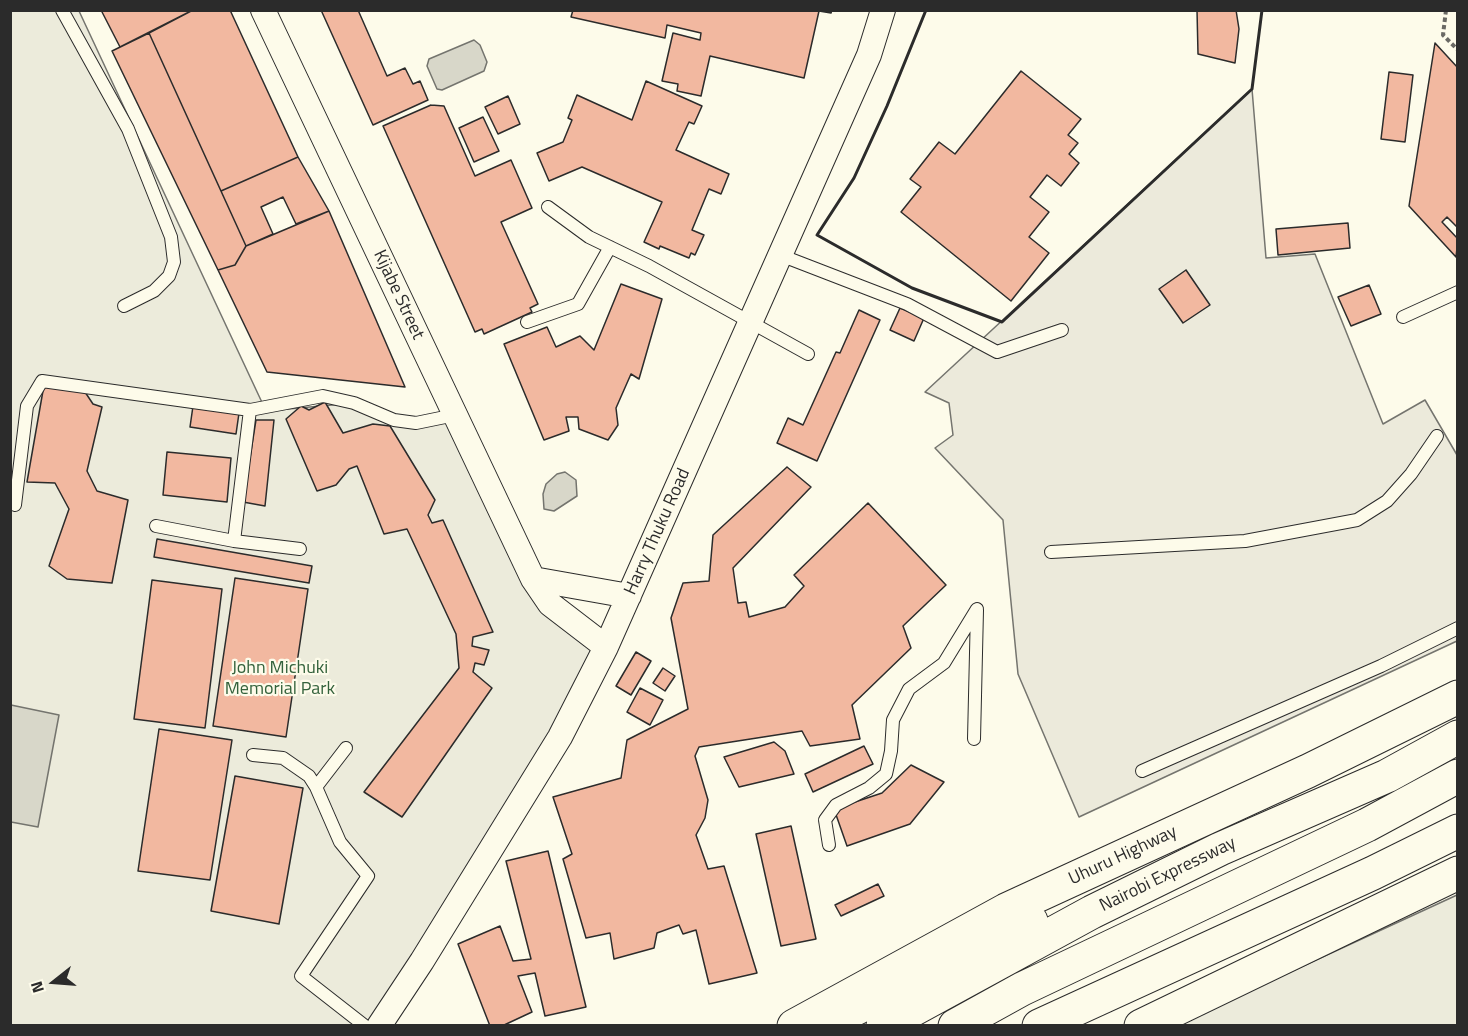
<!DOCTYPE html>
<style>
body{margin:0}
#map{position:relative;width:1468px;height:1036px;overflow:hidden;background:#fdfbea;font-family:"Titillium Web",sans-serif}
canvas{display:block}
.frame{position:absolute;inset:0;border:12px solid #2b2b2b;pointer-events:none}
.north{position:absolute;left:24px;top:952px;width:60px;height:60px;-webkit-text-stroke:4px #fdfbea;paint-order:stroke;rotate:253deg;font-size:16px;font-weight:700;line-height:24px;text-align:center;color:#2b2b2b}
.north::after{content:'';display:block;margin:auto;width:21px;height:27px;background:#2b2b2b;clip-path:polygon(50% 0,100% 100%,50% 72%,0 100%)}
</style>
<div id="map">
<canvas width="1468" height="1036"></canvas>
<div class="frame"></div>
<div class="north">N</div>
</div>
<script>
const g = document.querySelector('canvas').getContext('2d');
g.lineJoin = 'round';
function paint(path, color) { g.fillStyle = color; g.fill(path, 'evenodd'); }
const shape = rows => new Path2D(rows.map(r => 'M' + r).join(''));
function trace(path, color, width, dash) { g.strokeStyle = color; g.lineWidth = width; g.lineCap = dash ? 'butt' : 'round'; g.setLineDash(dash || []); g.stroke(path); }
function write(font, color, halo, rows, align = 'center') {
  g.font = font + ' "Titillium Web",sans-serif'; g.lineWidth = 4.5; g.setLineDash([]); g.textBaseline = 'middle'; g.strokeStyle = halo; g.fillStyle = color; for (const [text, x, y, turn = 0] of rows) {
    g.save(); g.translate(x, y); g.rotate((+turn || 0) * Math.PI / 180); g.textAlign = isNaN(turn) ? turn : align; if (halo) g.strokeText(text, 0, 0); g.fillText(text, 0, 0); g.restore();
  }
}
const green = shape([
 [10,11,79,11,266,411,354,403,394,420,455,415,533,579,606,647,379,1025,11,1025,10,11],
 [1457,895,1457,1025,1175,1025,1457,895]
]);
paint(green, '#ecebdb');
trace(green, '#74746e', 1.5);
const parking = shape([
 [1252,89,1266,258,1315,254,1383,424,1425,400,1457,455,1457,641,1079,817,1018,674,1003,520,935,448,953,435,949,403,925,392,1252,89]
]);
paint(parking, '#eceadb');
trace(parking, '#74746e', 1.5);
const water = shape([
 [474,40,480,45,487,62,484,71,442,90,437,89,427,66,429,59,474,40],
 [565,472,576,480,577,496,554,511,544,509,543,494,546,484,557,474,565,472],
 [11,705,59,715,38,827,11,822,11,705]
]);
paint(water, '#d8d7c9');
trace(water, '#74746e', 1.5);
const building = shape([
 [101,10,193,10,120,47,101,10],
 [193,10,230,10,298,157,221,191,149,33,193,10],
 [321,10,358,10,387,76,405,68,413,84,420,81,428,100,373,125,321,10],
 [573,10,832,10,831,13,819,11,804,78,710,56,701,96,677,91,678,84,662,81,673,33,700,40,701,33,667,25,665,38,571,17,573,10],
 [1197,10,1236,10,1239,29,1235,63,1198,54,1197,10],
 [149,33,246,246,235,265,218,270,112,51,149,33],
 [1435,43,1458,68,1458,228,1447,217,1442,222,1458,239,1456,257,1409,206,1435,43],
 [1021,71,1081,119,1068,135,1078,143,1069,154,1079,163,1061,186,1047,175,1030,197,1049,212,1029,237,1049,253,1011,301,901,212,921,187,910,179,939,142,955,154,1021,71],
 [1389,72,1413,75,1405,142,1381,139,1389,72],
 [646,81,702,106,694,124,689,122,676,150,729,174,721,194,709,189,692,230,704,235,695,255,691,253,689,258,660,246,659,249,644,242,662,202,582,167,549,181,537,153,563,142,572,120,568,118,577,95,632,120,646,81],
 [508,96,520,124,498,134,485,107,508,96],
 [431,105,444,106,475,176,511,160,532,208,501,222,538,304,530,308,532,312,484,334,482,329,475,332,383,126,431,105],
 [483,117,499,151,474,162,459,128,483,117],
 [298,157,329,211,296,224,283,197,261,207,273,234,246,246,221,191,298,157],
 [329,211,405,387,267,372,218,270,235,265,246,246,329,211],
 [1348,223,1350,248,1278,255,1276,229,1348,223],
 [1186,270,1210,305,1183,323,1159,289,1186,270],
 [621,284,662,299,639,379,631,374,616,408,618,425,608,440,579,429,578,417,566,417,569,431,544,440,504,344,547,327,556,347,580,336,594,350,621,284],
 [1369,285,1381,314,1351,326,1338,297,1369,285],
 [900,308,924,318,914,341,890,330,900,308],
 [859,310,880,320,817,461,777,443,788,418,803,425,836,352,840,353,859,310],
 [44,385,85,392,93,404,102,407,87,471,97,491,128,500,112,583,67,579,49,566,69,509,55,483,27,482,44,385],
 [325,402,343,433,373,424,390,426,435,500,428,515,432,523,443,520,493,632,473,637,472,646,489,650,484,665,475,663,473,672,492,688,402,817,364,792,459,668,456,634,407,529,384,534,357,466,349,469,336,485,317,491,286,419,301,406,309,410,325,402],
 [193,406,239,413,236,434,190,427,193,406],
 [256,420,274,420,265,506,243,502,256,420],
 [167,452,231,458,227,502,163,495,167,452],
 [787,467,811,487,733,568,738,603,746,602,749,617,785,607,804,586,794,575,868,503,946,585,903,626,911,648,852,705,860,739,810,746,802,731,699,747,695,756,708,800,705,818,696,835,708,869,724,866,757,973,709,984,696,930,683,934,679,925,657,933,654,948,614,959,610,933,586,938,563,859,572,854,553,797,621,778,627,740,688,709,671,618,683,583,709,581,713,535,787,467],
 [157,539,312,566,309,583,154,557,157,539],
 [235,578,308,589,286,737,213,726,235,578],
 [152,580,222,589,205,728,134,719,152,580],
 [636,652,651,661,631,695,616,686,636,652],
 [663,668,675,676,665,691,653,683,663,668],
 [640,688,663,700,650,725,627,712,640,688],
 [159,729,232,740,210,880,138,871,159,729],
 [774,742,785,751,794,774,739,787,724,757,774,742],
 [864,746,873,764,813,792,805,774,864,746],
 [911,765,944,782,910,824,847,846,834,809,882,793,911,765],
 [235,776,303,788,279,924,211,911,235,776],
 [791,826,816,939,781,946,756,834,791,826],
 [548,851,586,1007,545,1016,535,973,518,976,532,1012,502,1026,490,1026,458,944,500,926,513,961,531,959,506,861,548,851],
 [878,884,884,896,841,916,835,905,878,884]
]);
paint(building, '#f2b8a0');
trace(building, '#2b2b2b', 1.5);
const service = shape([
 [62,10,128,129,171,237,174,262,169,276,154,291,124,306],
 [548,207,589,237,649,266,808,354],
 [780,255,907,304,997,352,1062,330],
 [1403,317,1458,292],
 [527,322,578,304,610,247],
 [15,505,27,406,42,381,250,410],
 [156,526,234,541],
 [300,549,234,541,250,410,323,396,354,403,394,420,416,423,455,415],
 [1051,552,1245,541,1357,520,1387,501,1411,474,1437,436],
 [974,739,977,610],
 [346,748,316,787,340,842,368,876,301,976,365,1026],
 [253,755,283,758,309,776,316,787],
 [1142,771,1381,666,1458,628],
 [829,845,825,820,836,805,869,788,886,774,891,751,893,720,909,689,944,663,977,609]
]);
const minor = shape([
 [263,10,533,579,550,604,606,647],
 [533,579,629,596],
 [379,1026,422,961,560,737,606,647,869,55,883,10]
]);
const trunk = shape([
 [794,1026,1006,910,1308,771,1458,697],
 [1039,1026,1373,873,1458,831]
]);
const motorway = shape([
 [821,1026,1031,921],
 [883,1026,1092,912,1220,849,1387,776,1458,737],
 [955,1026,1022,989,1367,825,1458,776],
 [1141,1026,1458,873]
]);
trace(service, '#2b2b2b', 14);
trace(minor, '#2b2b2b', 26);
trace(trunk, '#2b2b2b', 35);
trace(motorway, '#2b2b2b', 35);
trace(shape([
 [1446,10,1443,35,1458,50]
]), '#6a6964', 4, [4.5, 3]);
trace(service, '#fdfbea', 12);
trace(minor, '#fdfbea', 24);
trace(trunk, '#fdfbea', 33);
trace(motorway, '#fdfbea', 33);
trace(shape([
 [926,10,887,106,854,178,817,235,912,288,1002,322,1252,89,1262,10]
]), '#2b2b2b', 3);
write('18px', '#2b2b2b', '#fdfbea', [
 ["Kijabe Street",398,295,65],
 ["Harry Thuku Road",658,532,-66],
 ["Uhuru Highway",1123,856,-25],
 ["Nairobi Expressway",1168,875,-26]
]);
write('18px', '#34623c', '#fdfbea', [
 ["John Michuki",280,669],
 ["Memorial Park",280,690]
]);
</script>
